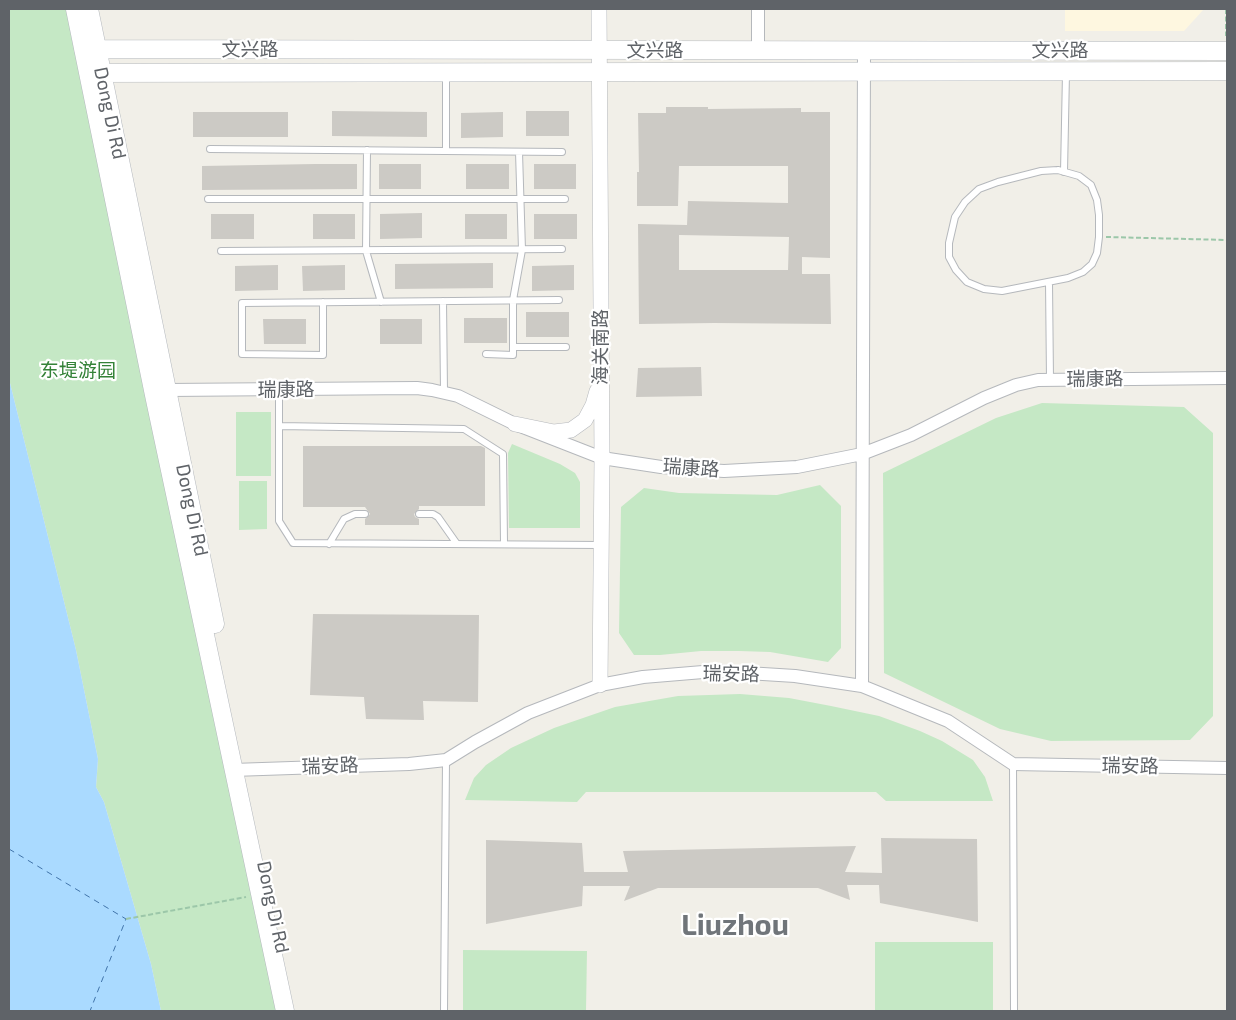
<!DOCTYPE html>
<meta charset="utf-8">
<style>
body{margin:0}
#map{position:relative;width:1236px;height:1020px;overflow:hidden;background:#f1efe8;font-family:"Exo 2",sans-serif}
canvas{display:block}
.frame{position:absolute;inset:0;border:10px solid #5f6368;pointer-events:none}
</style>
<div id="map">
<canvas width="1236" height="1020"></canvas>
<div class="frame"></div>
</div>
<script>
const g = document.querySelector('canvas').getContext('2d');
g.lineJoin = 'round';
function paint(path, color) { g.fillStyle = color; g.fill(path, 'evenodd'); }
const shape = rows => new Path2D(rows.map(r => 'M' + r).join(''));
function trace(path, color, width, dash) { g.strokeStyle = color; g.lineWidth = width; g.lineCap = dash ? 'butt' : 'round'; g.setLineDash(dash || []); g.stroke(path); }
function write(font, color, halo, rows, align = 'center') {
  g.font = font + ' "Exo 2","Noto Sans SC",sans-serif'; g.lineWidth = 4.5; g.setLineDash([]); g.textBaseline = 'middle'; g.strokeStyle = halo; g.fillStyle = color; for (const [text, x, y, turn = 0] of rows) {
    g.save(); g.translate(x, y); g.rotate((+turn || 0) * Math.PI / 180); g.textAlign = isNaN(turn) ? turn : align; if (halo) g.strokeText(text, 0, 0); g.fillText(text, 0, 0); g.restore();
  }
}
paint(shape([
 [1065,9,1204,9,1184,31,1065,31]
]), '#fef7e0');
paint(shape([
 [9,9,75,9,285,1011,161,1011,151,964,104,802,96,787,98,759,76,650,9,379],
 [1042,403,1184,407,1213,433,1213,716,1190,740,1051,741,1000,729,884,673,883,473,996,418],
 [236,412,271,412,271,476,236,476],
 [512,444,560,464,575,473,580,482,580,528,509,528,508,453],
 [239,481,267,481,267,529,239,530],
 [820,485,841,506,841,648,828,662,770,652,739,651,701,651,660,655,634,655,619,633,621,507,644,488,679,493,777,495],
 [740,694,789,698,831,706,879,716,920,731,942,741,973,760,985,777,993,801,886,801,876,792,586,792,577,802,465,800,474,778,486,765,511,748,554,728,615,707,678,696],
 [875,942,993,942,993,1011,875,1011],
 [463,950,587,951,586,1011,463,1011]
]), '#c5e8c5');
paint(shape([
 [9,379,76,650,98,759,96,787,104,802,151,964,161,1011,9,1011]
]), '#aadaff');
trace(shape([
 [9,849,126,919,90,1011]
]), '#4174aa', 1, [6, 5]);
paint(shape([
 [666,107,708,107,708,109,801,108,801,112,830,112,830,258,802,257,802,274,830,274,831,324,714,323,639,324,638,224,687,225,688,201,788,203,788,166,679,166,678,206,637,206,637,172,639,172,638,113,666,113],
 [679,235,789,237,788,270,679,270],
 [332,111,427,112,427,137,332,136],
 [526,111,569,111,569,136,526,136],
 [193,112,288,112,288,137,193,137],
 [503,112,503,137,461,138,461,113],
 [315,164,357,164,357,189,202,190,202,166],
 [379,164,421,164,421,189,379,189],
 [466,164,509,164,509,189,466,189],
 [534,164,576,164,576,189,534,189],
 [422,213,422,238,380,239,380,214],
 [211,214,254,214,254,239,211,239],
 [313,214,355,214,355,239,313,239],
 [465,214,507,214,507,239,465,239],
 [534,214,577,214,577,239,534,239],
 [493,263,493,288,395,289,395,264],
 [278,265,278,290,235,291,235,266],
 [345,265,345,290,303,291,302,266],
 [574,265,574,290,532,291,532,266],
 [526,312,569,312,569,337,526,337],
 [464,318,507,318,507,343,464,343],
 [263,319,306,319,306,344,264,344],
 [380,319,422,319,422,344,380,344],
 [701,367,702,396,636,397,638,368],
 [303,446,481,446,485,448,485,506,419,506,419,509,414,514,415,517,419,519,419,525,365,525,365,519,370,514,365,507,303,507],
 [313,614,479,615,478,702,423,701,424,720,366,719,364,697,310,695],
 [881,838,977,839,978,922,880,903,879,885,847,885,850,900,818,888,658,888,624,901,630,886,583,886,582,906,486,924,486,840,582,843,584,872,628,872,623,851,856,846,845,872,882,873]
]), '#cccac5');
const service = shape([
 [446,75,446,151],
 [210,149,562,152],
 [367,150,366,251,381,302],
 [1058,170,1079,176,1091,185,1097,200,1099,215,1099,237,1097,253,1092,264,1083,272,1068,278,1002,291,984,289,967,282,956,270,949,257,949,243,955,217,965,202,979,189,998,182,1041,171,1058,170],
 [1064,172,1066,73],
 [208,199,565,199],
 [221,251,562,249],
 [1049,282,1050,380],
 [443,301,444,392],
 [323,302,323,355,242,354,242,303,559,300],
 [513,347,566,347],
 [486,354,513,355,513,300,522,250,519,152],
 [279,390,279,521,293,543,601,545],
 [279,426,464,429,503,454,504,544],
 [419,514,433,514,438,517,457,544],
 [329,544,344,519,355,514,365,514],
 [1013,764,1014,1011],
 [444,1011,446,760]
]);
const minor = shape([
 [758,51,758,9],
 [161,392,167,390,417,388,432,390,458,396,515,424,602,458,661,467,724,471,797,467,862,454,911,435,984,398,1016,385,1038,380,1227,378],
 [862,686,864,51],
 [233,770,409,764,446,760,475,742,528,713,600,685,643,677,715,671,795,676,862,686,948,721,1013,764,1227,768]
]);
const tertiary = shape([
 [599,9,602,458,600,685],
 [515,424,554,432,571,430,585,420,593,405,597,391]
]);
const secondary = shape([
 [75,9,154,395,285,1011],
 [89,9,215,624],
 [83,49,1227,51],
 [88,73,1227,71]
]);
trace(service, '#b5b8bc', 8);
trace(minor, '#b5b8bc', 14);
trace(tertiary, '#b5b8bc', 16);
trace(secondary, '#b6babf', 19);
trace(shape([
 [1226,9,1226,36],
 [1227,86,1227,226],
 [1106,237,1227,240],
 [126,919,246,897]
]), '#9cc7a9', 2, [5, 2.5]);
trace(service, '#fff', 6);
trace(minor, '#fff', 12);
trace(tertiary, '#fff', 15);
trace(secondary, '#fff', 18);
write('19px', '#5f6368', '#fff', [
 ["文兴路",250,50],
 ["文兴路",655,51],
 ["文兴路",1060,51],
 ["Dong Di Rd",110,113,78],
 ["海关南路",601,347,-90],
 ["瑞康路",1095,379,-1],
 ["瑞康路",286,390],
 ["瑞康路",691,468,4],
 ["Dong Di Rd",192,510,78],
 ["瑞安路",731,674,1],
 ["瑞安路",330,766,-2],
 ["瑞安路",1130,766,1],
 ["Dong Di Rd",273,907,78]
]);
write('19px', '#348238', '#fff', [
 ["东堤游园",78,371]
]);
write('bold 29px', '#70757a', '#fff', [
 ["Liuzhou",735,925]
]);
</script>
